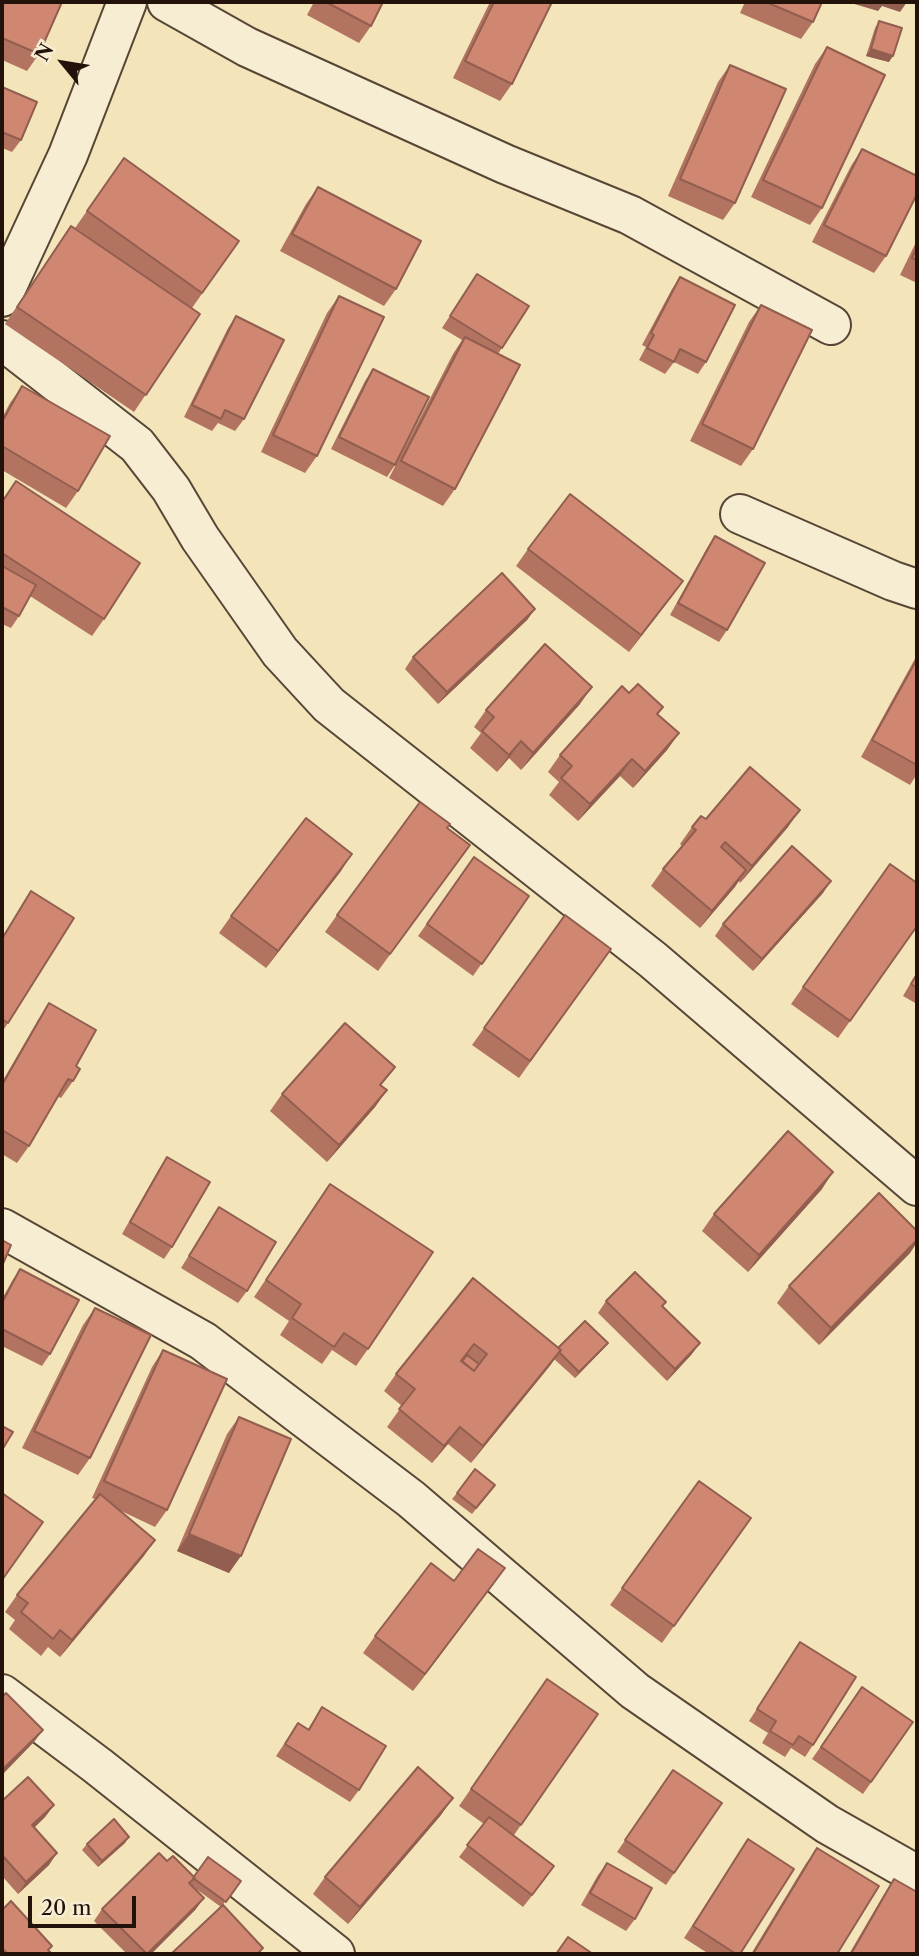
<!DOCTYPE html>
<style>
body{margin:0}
#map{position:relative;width:919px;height:1956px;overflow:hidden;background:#f3e4ba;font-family:"Libre Caslon Text",serif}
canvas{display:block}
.frame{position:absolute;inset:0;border:4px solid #231209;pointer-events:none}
.north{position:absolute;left:28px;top:28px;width:70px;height:70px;-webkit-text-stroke:5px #f7edd2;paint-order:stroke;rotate:300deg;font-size:19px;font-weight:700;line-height:28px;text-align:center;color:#231209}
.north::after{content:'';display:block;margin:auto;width:24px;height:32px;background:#231209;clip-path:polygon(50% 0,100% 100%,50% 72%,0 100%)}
.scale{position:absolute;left:28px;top:1896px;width:108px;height:32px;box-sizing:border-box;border:4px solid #231209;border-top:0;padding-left:9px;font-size:21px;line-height:24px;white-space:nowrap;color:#231209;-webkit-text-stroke:5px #f7edd2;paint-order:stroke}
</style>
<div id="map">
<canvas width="919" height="1956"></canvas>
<div class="frame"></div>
<div class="north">N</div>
<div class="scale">20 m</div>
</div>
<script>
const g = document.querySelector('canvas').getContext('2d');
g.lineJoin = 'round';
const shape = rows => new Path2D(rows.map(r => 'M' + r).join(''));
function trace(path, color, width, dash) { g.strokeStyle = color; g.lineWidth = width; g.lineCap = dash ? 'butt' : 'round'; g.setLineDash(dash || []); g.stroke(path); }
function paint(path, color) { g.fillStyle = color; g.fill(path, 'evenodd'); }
const minor = shape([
 [167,2,247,47,505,164,630,215,831,325],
 [2,297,68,155,127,2],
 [2,340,137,445,171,489,200,538,280,652,329,705,653,960,917,1186],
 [740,514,893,581,917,589],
 [2,1228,203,1341,411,1499,635,1691,827,1824,917,1875],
 [2,1694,98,1766,335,1954]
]);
trace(minor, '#574635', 42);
trace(minor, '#f7edd2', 38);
paint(shape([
 [2,2,39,54,27,71,2,60],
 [314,2,383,2,371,26,359,43,307,15],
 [490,2,552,2,512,84,500,101,453,78],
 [745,2,822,2,813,22,801,39,740,13],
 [879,21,889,62,866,56,875,28],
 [827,47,822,208,810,225,751,197,815,64],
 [730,65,735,203,723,220,668,196,718,82],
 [2,87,21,140,12,152,2,148],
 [862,149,886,256,874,273,812,242,851,166],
 [124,158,239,241,192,308,200,314,134,412,5,324,71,226,117,258,75,228],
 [318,187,396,289,384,306,280,251,306,204],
 [917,240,917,283,900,275],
 [477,274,529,306,498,354,455,489,443,506,389,478,453,354,462,340,442,328],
 [680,277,706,362,698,374,674,362,665,374,639,360,646,347,642,345,672,289],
 [339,296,317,456,305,473,261,452,327,313],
 [761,305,753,449,741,466,690,441,749,322],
 [236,316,244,419,235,431,218,423,212,431,184,417,228,328],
 [373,369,395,465,387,477,331,449,365,381],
 [22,386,78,491,66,508,2,470,2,418,10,403],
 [2,501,104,619,92,636,30,596,19,616,11,628,2,624],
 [715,536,727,630,719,642,670,615,707,548],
 [528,549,683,581,629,652,516,566],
 [535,609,527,620,438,704,405,669,413,657],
 [917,655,917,774,910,785,861,757],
 [629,693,663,707,658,714,679,733,667,750,633,788,620,776,578,821,549,795,559,782,548,772,560,755],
 [580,704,521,770,509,758,497,772,470,748,481,733,474,727,486,710],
 [706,819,788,827,740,883,739,881,700,928,651,886,663,869,682,846,680,844,692,827],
 [447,828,458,862,378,971,325,932,337,915],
 [474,857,529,896,473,976,418,936],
 [890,864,917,927,838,1038,791,1004],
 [341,871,266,968,219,933,231,916],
 [31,891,8,1023,2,1032,2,937],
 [823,893,753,971,715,936,723,924],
 [565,915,611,949,519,1078,472,1045],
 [917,972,917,1004,903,996],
 [49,1003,76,1066,73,1081,61,1098,57,1096,29,1146,17,1163,2,1154,2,1082,38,1020],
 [382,1086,387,1090,375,1107,327,1162,270,1111,282,1094],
 [167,1157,172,1247,164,1259,122,1234,159,1169],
 [330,1184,368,1349,356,1366,332,1350,322,1364,280,1335,289,1321,254,1297],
 [822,1189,748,1272,702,1231,714,1214],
 [219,1207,247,1291,238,1303,181,1268],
 [917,1240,917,1242,910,1253,819,1345,777,1303,789,1286],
 [20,1269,50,1354,42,1366,2,1346,2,1299,12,1281],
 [473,1278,558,1348,603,1349,575,1378,554,1359,471,1463,448,1444,432,1463,387,1427,402,1406,384,1391,396,1374],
 [606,1301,663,1307,700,1343,691,1355,667,1381,598,1313],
 [95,1308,90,1458,78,1475,22,1448,83,1325],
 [163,1350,167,1510,155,1527,119,1510,155,1540,143,1557,60,1657,48,1647,41,1656,9,1629,15,1620,5,1612,17,1595,96,1499,92,1498,152,1367],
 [239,1417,229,1573,177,1551,227,1434],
 [699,1481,751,1518,662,1643,610,1605],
 [495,1485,472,1514,452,1499,457,1493],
 [505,1568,413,1691,363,1653,375,1636,454,1581],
 [800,1642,813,1745,805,1757,791,1748,785,1757,762,1743,768,1733,749,1721],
 [547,1679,598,1714,514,1835,546,1878,523,1907,459,1857,484,1824,459,1806],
 [862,1687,913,1722,863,1794,812,1759],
 [322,1707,359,1790,350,1802,276,1756,298,1723,308,1729],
 [673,1770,722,1803,666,1885,617,1852],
 [2,1801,54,1805,45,1817,34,1828,49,1865,18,1894,2,1876],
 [441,1815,348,1924,313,1894,325,1877],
 [748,1839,740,1954,709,1954,684,1938],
 [125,1843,98,1867,82,1850,87,1844],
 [817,1848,837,1954,751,1954,805,1865],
 [167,1861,194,1877,241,1881,221,1907,192,1886,204,1898,195,1910,151,1954,127,1954,94,1921,102,1909],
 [607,1863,635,1919,626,1931,581,1905,598,1875],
 [894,1879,917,1954,849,1954,883,1896],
 [2,1910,49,1951,52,1954,2,1954]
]), '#b27461');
paint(shape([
 [852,2,907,2,900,12,882,6,878,11,851,3],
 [871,49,893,56,889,62,866,56],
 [683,581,671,598,629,652,641,635],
 [535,609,527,620,438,704,447,692],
 [592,687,580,704,521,770,533,753],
 [679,733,667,750,633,788,645,771],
 [521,741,509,758,497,772,509,755],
 [632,759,620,776,578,821,590,804],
 [800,810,788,827,740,883,752,866],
 [352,854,341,871,266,968,278,951],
 [746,870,735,887,700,928,712,911],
 [831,881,823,893,753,971,762,959],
 [387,1090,375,1107,327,1162,339,1145],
 [833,1172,822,1189,748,1272,759,1255],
 [917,1240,917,1242,910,1253,819,1345,831,1328],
 [608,1343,603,1349,575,1378,579,1372],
 [700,1343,691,1355,667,1381,675,1369],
 [561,1350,549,1367,471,1463,483,1446],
 [460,1427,448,1444,432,1463,444,1446],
 [189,1534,241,1556,229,1573,177,1551],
 [155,1540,143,1557,60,1657,72,1640],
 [505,1568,493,1585,413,1691,425,1674],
 [43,1730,34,1742,2,1775,2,1770],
 [453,1798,441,1815,348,1924,360,1907],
 [54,1805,45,1817,24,1837,32,1825],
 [129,1837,125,1843,98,1867,102,1861],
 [57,1853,49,1865,18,1894,26,1882],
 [204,1898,195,1910,151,1954,147,1954]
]), '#915e4f');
const building = shape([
 [2,2,62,2,39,54,2,38,2,2],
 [326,2,383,2,371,26,326,2],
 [494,2,552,2,512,84,465,61,494,2],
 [766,2,822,2,813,22,766,2],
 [879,21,902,28,893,56,871,49,879,21],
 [827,47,885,75,822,208,763,180,827,47],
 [730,65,786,89,735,203,680,179,730,65],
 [2,87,37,102,21,140,2,132,2,87],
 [862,149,917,176,917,194,886,256,824,225,862,149],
 [124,158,239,241,202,293,87,211,124,158],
 [318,187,421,241,396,289,292,234,318,187],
 [71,226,200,314,146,395,17,307,71,226],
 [917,247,917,260,912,258,917,247],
 [477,274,529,306,502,348,450,316,477,274],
 [680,277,735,305,706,362,680,349,674,362,647,348,654,335,651,333,680,277],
 [339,296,384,317,317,456,273,435,339,296],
 [761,305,812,330,753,449,702,424,761,305],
 [236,316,284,340,244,419,225,410,221,419,192,405,236,316],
 [465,337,520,365,455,489,401,461,465,337],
 [373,369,429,397,395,465,339,437,373,369],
 [22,386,110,436,78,491,2,446,2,422,22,386],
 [16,481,140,563,104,619,2,553,2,502,16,481],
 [570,494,683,581,641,635,528,549,570,494],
 [715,536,765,563,727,630,678,603,715,536],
 [2,566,36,585,19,616,2,607,2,566],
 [502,573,535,609,447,692,413,657,502,573],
 [545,644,592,687,533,753,521,741,509,755,482,731,494,717,486,710,545,644],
 [917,659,917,765,872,740,917,659],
 [638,684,663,707,657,714,679,733,645,771,632,759,590,804,561,778,572,766,560,755,622,686,629,693,638,684],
 [750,767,800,810,752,866,725,842,721,847,746,870,712,911,663,869,696,830,692,827,701,816,706,819,750,767],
 [420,802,450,824,447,828,470,845,390,954,337,915,420,802],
 [306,818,352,854,278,951,231,916,306,818],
 [792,846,831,881,762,959,723,924,792,846],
 [474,857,529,896,482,964,427,924,474,857],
 [890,864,917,883,917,926,850,1021,803,987,890,864],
 [31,891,74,918,8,1023,2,1019,2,939,31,891],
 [565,915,611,949,530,1061,484,1028,565,915],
 [917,974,917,988,911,984,917,974],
 [49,1003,96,1030,76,1066,80,1069,73,1081,68,1079,29,1146,2,1130,2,1085,49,1003],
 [345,1023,395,1067,380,1085,387,1090,339,1145,282,1094,345,1023],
 [788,1131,833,1172,759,1255,714,1214,788,1131],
 [167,1157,210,1182,172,1247,130,1222,167,1157],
 [330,1184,433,1252,368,1349,344,1333,334,1347,292,1318,301,1304,266,1280,330,1184],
 [879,1193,917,1231,917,1240,831,1328,789,1286,879,1193],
 [219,1207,276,1242,247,1291,189,1256,219,1207],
 [2,1240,11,1245,2,1266,2,1240],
 [20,1269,79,1300,50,1354,2,1329,2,1303,20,1269],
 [635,1272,666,1302,662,1306,700,1343,675,1369,606,1301,635,1272],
 [473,1278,561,1350,483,1446,460,1427,444,1446,399,1409,415,1389,396,1374,473,1278],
 [474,1344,487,1354,474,1371,461,1361,474,1344],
 [95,1308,151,1335,90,1458,34,1431,95,1308],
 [585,1321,608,1343,579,1372,559,1352,561,1350,558,1348,585,1321],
 [163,1350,227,1379,167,1510,104,1481,163,1350],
 [467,1355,479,1364,474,1371,462,1361,467,1355],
 [239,1417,291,1439,241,1556,189,1534,239,1417],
 [2,1426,13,1432,2,1450,2,1426],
 [475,1469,495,1485,476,1508,457,1493,475,1469],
 [699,1481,751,1518,674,1626,622,1588,699,1481],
 [2,1493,43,1522,2,1580,2,1493],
 [100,1494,155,1540,72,1640,60,1630,53,1639,21,1612,28,1603,17,1595,100,1494],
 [478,1549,505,1568,425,1674,375,1636,431,1563,454,1581,478,1549],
 [800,1642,856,1677,813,1745,799,1736,793,1745,770,1731,776,1721,757,1709,800,1642],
 [547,1679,598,1714,521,1825,471,1789,547,1679],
 [862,1687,913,1722,871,1782,821,1747,862,1687],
 [6,1693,43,1730,2,1770,2,1697,6,1693],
 [322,1707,386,1746,359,1790,285,1744,298,1723,309,1730,322,1707],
 [418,1767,453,1798,360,1907,325,1877,418,1767],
 [673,1770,722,1803,674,1873,625,1840,673,1770],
 [28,1777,54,1805,32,1825,57,1853,26,1882,2,1855,2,1801,28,1777],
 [489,1817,554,1866,532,1895,467,1845,489,1817],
 [114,1819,129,1837,102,1861,87,1844,114,1819],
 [748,1839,794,1869,740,1954,736,1954,693,1926,748,1839],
 [817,1848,879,1886,837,1954,753,1954,817,1848],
 [159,1853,167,1861,173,1856,195,1878,189,1883,204,1898,147,1954,102,1909,159,1853],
 [208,1857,241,1881,226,1902,193,1878,208,1857],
 [607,1863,652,1888,635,1919,590,1893,607,1863],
 [894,1879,917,1892,917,1954,851,1954,894,1879],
 [11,1901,52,1946,48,1950,52,1954,8,1954,2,1948,2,1910,11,1901],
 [223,1905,263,1948,257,1954,171,1954,223,1905],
 [568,1937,593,1954,556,1954,568,1937]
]);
paint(building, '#cf8771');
trace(building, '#915e4f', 2);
</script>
